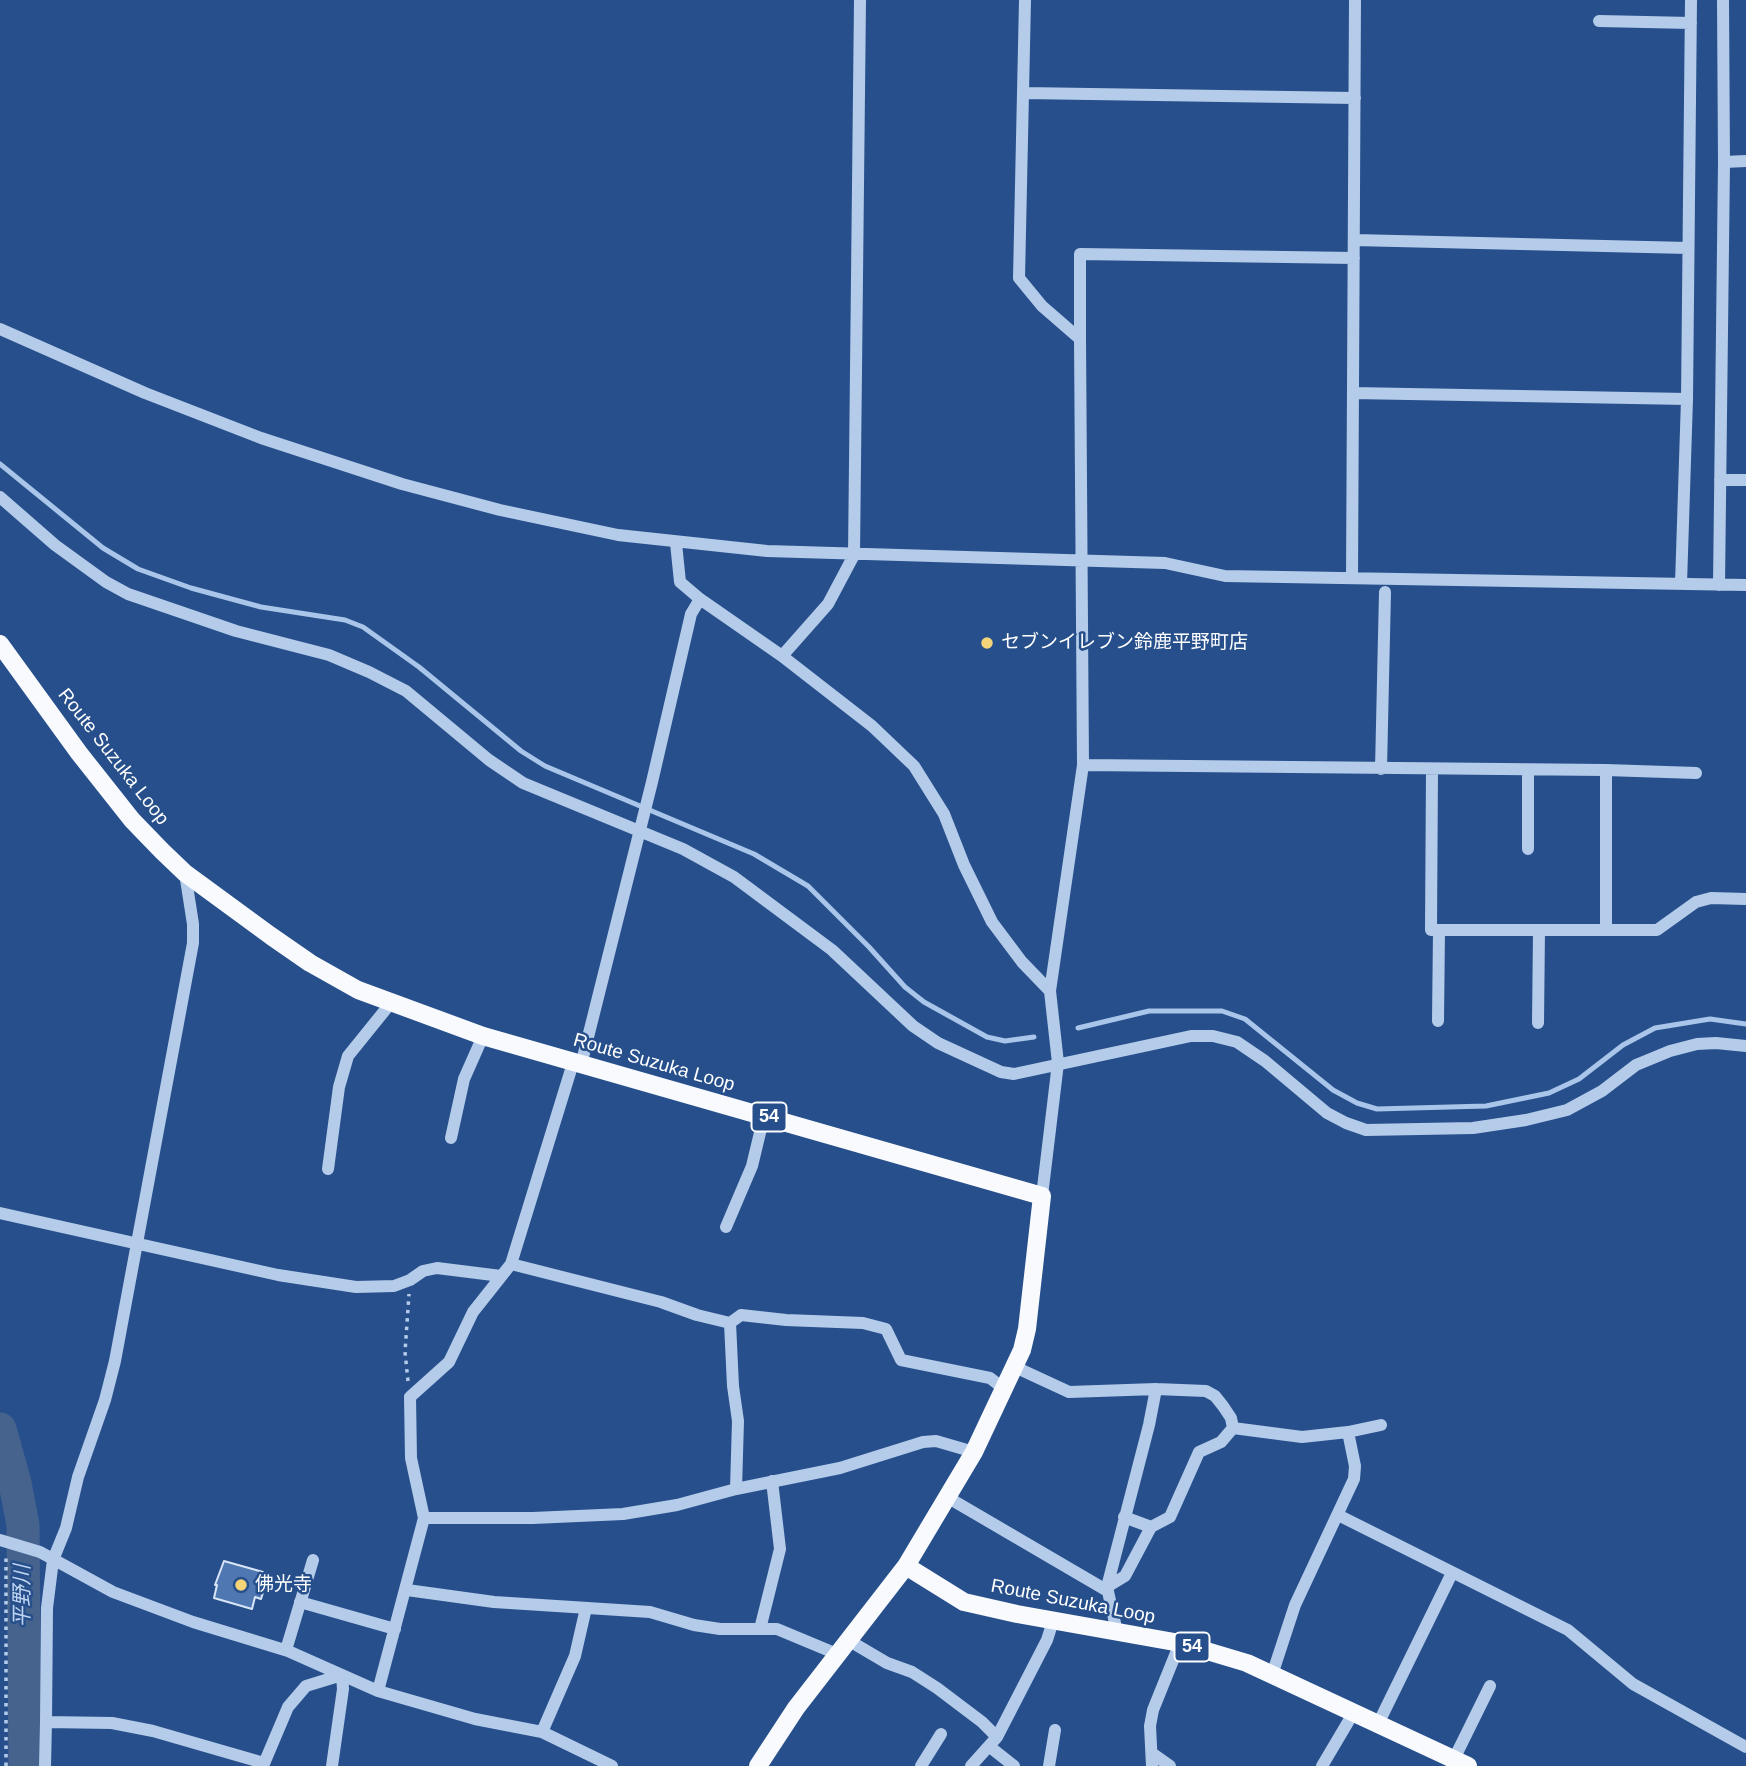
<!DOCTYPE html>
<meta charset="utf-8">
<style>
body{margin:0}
canvas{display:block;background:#264f8b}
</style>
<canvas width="1746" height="1766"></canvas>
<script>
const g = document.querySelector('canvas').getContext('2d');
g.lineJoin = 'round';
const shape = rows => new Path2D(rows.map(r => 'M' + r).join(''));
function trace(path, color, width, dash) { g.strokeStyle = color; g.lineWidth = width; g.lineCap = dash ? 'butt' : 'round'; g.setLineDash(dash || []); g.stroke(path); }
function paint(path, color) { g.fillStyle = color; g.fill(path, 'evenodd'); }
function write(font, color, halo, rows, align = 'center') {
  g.font = font + ' Helvetica,"Noto Sans JP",sans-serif'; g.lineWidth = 5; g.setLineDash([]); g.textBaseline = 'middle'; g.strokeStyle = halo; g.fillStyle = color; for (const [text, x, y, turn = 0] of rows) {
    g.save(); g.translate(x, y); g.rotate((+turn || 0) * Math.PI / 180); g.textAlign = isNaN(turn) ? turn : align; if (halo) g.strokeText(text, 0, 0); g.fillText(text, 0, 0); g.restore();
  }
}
trace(shape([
 [0,464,103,548,138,569,191,588,261,607,345,620,363,627,419,667,521,751,545,766,754,854,808,886,869,947,905,987,924,1002,987,1037,1005,1041,1034,1037],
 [1078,1028,1149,1011,1222,1011,1245,1019,1333,1090,1357,1103,1377,1109,1486,1106,1549,1093,1579,1079,1623,1045,1655,1028,1710,1019,1746,1024]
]), '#a9c5ea', 5);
trace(shape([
 [0,1429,15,1483,23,1525,25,1766]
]), '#46638e', 33);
const building = shape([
 [224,1561,263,1572,260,1581,266,1583,261,1599,255,1597,252,1609,214,1598,217,1585,215,1585,224,1561]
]);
paint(building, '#4f77b2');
trace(building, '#d9e6f8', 2);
trace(shape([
 [408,1381,405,1352,409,1294],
 [6,1766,6,1558]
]), '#b4cbea', 3.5, [3.5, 5]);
trace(shape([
 [1025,0,1019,278,1042,306,1080,339,1083,765,1050,991,1058,1063,1042,1196],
 [1599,21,1691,23],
 [1024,93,1355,98],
 [1724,162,1746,161],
 [1354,240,1688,248],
 [0,329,145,393,261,438,402,484,500,510,618,535,767,551,1165,563,1225,576,1746,585],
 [1080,339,1080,254,1354,258],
 [1353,393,1687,399],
 [1720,480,1746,480],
 [0,497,55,545,106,582,128,594,236,631,329,655,369,672,406,691,489,760,523,783,683,849,734,877,832,950,913,1026,938,1043,1001,1072,1014,1074,1191,1036,1213,1036,1237,1042,1265,1061,1327,1113,1346,1123,1366,1130,1473,1128,1526,1120,1567,1110,1602,1091,1636,1065,1670,1051,1697,1044,1716,1043,1746,1046],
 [676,543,680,582,700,599,782,656,872,726,914,766,944,814,964,865,992,922,1022,962,1050,991],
 [1352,578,1355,0],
 [1681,584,1687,399,1691,0],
 [1719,585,1724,162,1723,0],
 [782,656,828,604,854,555,860,0],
 [1083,765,1606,770,1606,930,1657,930,1696,902,1711,898,1746,899],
 [1381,769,1385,592],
 [1432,770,1431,930,1606,930],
 [1606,770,1696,773],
 [1528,849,1528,770],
 [185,873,193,924,193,943,115,1361,105,1400,78,1477,66,1528,53,1560,47,1608,46,1722,112,1723,153,1731,264,1763],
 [1438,1021,1439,930],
 [1538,1023,1539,930],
 [581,1065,652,782,691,614,700,599],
 [451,1138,464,1079,483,1036],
 [328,1169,339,1087,348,1056,390,1004],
 [0,1213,278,1275,356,1287,394,1286,410,1280,423,1271,437,1268,501,1276],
 [726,1227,752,1166,764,1116],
 [511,1264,661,1302,697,1315,730,1323],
 [730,1323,741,1315,786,1320,863,1323,886,1329,901,1360,990,1378,1003,1388],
 [730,1323,733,1386,738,1421,736,1489],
 [1015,1367,1069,1392,1156,1389,1206,1391,1215,1396,1223,1406,1231,1418,1233,1428,1302,1437,1348,1432,1355,1466,1354,1479,1295,1605,1272,1675],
 [1348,1432,1381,1425],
 [947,1497,1106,1590],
 [1338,1515,1568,1630,1633,1684,1746,1747],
 [1124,1517,1151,1527,1170,1517,1199,1452,1221,1442,1233,1428],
 [424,1518,533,1518,623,1514,677,1505,736,1489,840,1468,923,1442,936,1441,974,1452],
 [0,1540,40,1552,113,1592,193,1622,288,1651,378,1691,475,1719,542,1732,612,1766],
 [1107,1587,1125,1576,1151,1527],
 [407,1590,494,1602,650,1612,694,1625,720,1629,777,1629,837,1654],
 [300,1602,395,1629],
 [760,1629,780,1549,772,1481],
 [1117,1632,1107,1587,1149,1425,1156,1389],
 [848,1640,887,1663,912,1672,937,1688,982,1722,997,1737],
 [286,1650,313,1560],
 [378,1691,424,1518,411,1458,410,1397,449,1362,473,1312,511,1264,573,1063],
 [1378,1724,1452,1573],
 [542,1732,575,1656,586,1608],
 [990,1747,1014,1766],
 [1153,1754,1170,1766],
 [1454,1759,1490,1686],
 [45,1766,46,1722],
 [263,1766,288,1707,306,1686,342,1675],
 [332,1766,343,1689,342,1675],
 [921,1766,941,1734],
 [971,1766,997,1737,1047,1640,1053,1621],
 [1049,1766,1055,1730],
 [1152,1766,1150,1726,1153,1710,1180,1643],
 [1322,1766,1354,1712]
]), '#b4cbea', 12);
trace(shape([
 [0,644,79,753,132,820,162,851,185,873,271,936,310,963,358,990,483,1036,1042,1196,1027,1329,1022,1350,974,1452,906,1566,796,1708,758,1766],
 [906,1566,964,1602,1017,1614,1180,1643,1247,1663,1468,1766]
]), '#f8fafe', 18);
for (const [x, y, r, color] of [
 [987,643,7,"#f3d479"],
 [241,1585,7,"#f3d479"]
]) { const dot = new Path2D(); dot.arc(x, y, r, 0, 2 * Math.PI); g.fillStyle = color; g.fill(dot); trace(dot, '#264f8b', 2.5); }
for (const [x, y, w] of [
 [769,1117,35],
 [1192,1647,35]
]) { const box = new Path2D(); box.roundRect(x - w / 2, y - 14.5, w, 29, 5); g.fillStyle = '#264f8b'; g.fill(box); trace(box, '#fff', 2); }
write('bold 18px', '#fff', null, [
 ["54",769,1117],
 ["54",1192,1647]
]);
write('19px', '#fff', '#264f8b', [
 ["セブンイレブン鈴鹿平野町店",1001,643],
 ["佛光寺",255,1585]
], 'left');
write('19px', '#fff', '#264f8b', [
 ["Route Suzuka Loop",113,757,52],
 ["Route Suzuka Loop",654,1063,16],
 ["Route Suzuka Loop",1073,1602,11]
]);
write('italic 21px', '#c0d5f1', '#264f8b', [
 ["平野川",23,1596,-90]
]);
</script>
